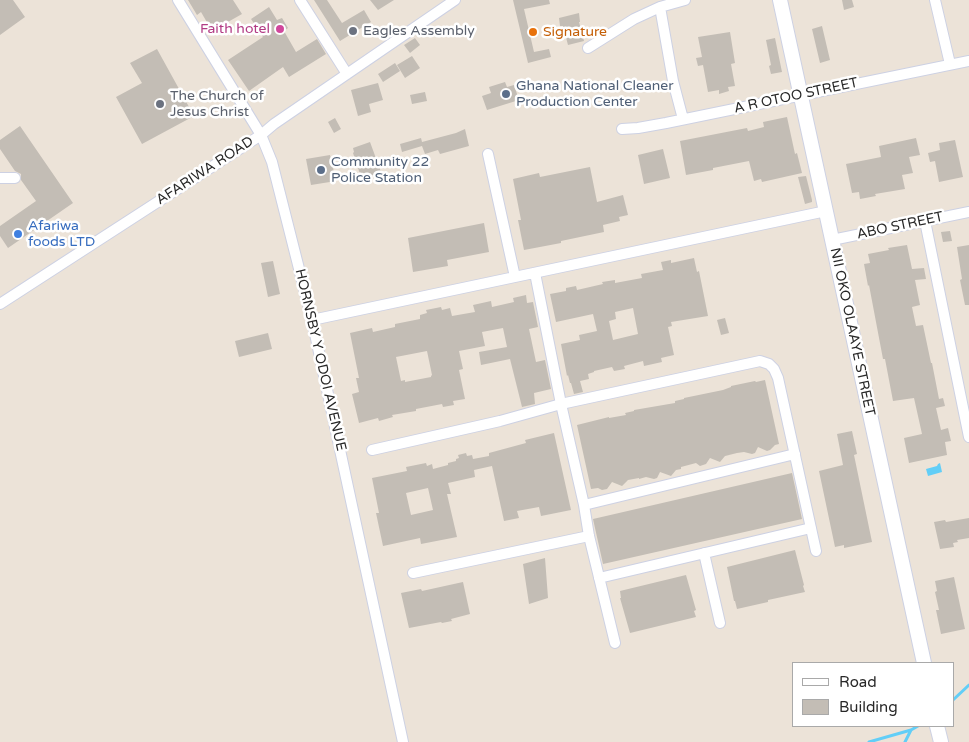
<!DOCTYPE html>
<style>
body{margin:0}
#map{position:relative;width:969px;height:742px;overflow:hidden;background:#ece3d8;font-family:"Varela Round",sans-serif}
canvas{display:block}
.legend{position:absolute;left:792px;top:662px;width:162px;height:65px;box-sizing:border-box;background:#fff;border:1px solid #a9a9a9;margin:0;padding:6px 9px;list-style:none;font-size:15px;color:#282828}
.legend li{display:flex;align-items:center;gap:10px;height:25px}
.legend b{width:25px;border:1px solid #a9a9a9}
</style>
<div id="map">
<canvas width="969" height="742"></canvas>
<ul class="legend">
<li><b style="height:6px;background:#fff"></b>Road</li>
<li><b style="height:14px;background:#c3bdb5"></b>Building</li>
</ul>
</div>
<script>
const g = document.querySelector('canvas').getContext('2d');
g.lineJoin = 'round';
function paint(path, color) { g.fillStyle = color; g.fill(path, 'evenodd'); }
const shape = rows => new Path2D(rows.map(r => 'M' + r).join(''));
function trace(path, color, width, dash) { g.strokeStyle = color; g.lineWidth = width; g.lineCap = dash ? 'butt' : 'round'; g.setLineDash(dash || []); g.stroke(path); }
function write(font, color, halo, rows, align = 'center') {
  g.font = font + ' "Varela Round",sans-serif'; g.lineWidth = 5; g.setLineDash([]); g.textBaseline = 'middle'; g.strokeStyle = halo; g.fillStyle = color; for (const [text, x, y, turn = 0] of rows) {
    g.save(); g.translate(x, y); g.rotate((+turn || 0) * Math.PI / 180); g.textAlign = isNaN(turn) ? turn : align; if (halo) g.strokeText(text, 0, 0); g.fillText(text, 0, 0); g.restore();
  }
}
paint(shape([
 [940,463,942,472,928,476,926,469,937,466,938,464]
]), '#62cef7');
trace(shape([
 [953,700,969,685],
 [869,742,911,730,918,726],
 [905,742,911,730]
]), '#62cef7', 3);
paint(shape([
 [0,0,13,0,25,17,0,35],
 [188,0,233,0,242,14,212,31,201,12,197,15],
 [314,0,327,0,342,23,364,10,371,22,340,41],
 [370,0,394,0,378,10],
 [513,0,549,0,550,4,524,9,534,52,549,49,551,57,528,63],
 [842,0,852,0,854,7,844,10],
 [269,7,277,20,282,18,288,28,284,31,296,52,317,39,326,54,289,77,283,67,249,91,228,60,263,37,251,19],
 [579,13,580,22,579,22,584,41,568,45,563,26,560,26,559,18],
 [822,26,830,60,820,63,812,29],
 [730,32,735,63,731,64,735,86,728,87,729,91,719,94,719,90,708,92,703,65,698,66,696,58,702,57,698,37],
 [415,38,420,45,410,53,404,45],
 [775,38,782,72,771,74,769,66,771,65,766,40],
 [157,49,194,116,142,144,116,97,142,83,130,63],
 [412,56,420,68,405,78,397,65],
 [395,63,400,71,383,82,378,74],
 [505,82,507,87,514,85,519,100,487,110,482,96,491,93,489,87],
 [378,83,383,100,369,104,371,112,358,116,351,90],
 [425,92,427,101,412,104,410,95],
 [787,117,795,154,797,153,802,173,762,182,761,179,754,181,749,161,713,168,713,170,686,175,680,141,747,128,748,131,764,127,763,122],
 [335,118,341,129,334,133,328,122],
 [20,126,73,203,8,248,0,236,0,226,36,201,21,180,21,174,15,171,0,149,0,140],
 [465,129,469,146,440,154,438,150,425,154,422,146,402,152,400,144,421,138,422,142,456,133],
 [916,138,920,155,909,157,913,173,902,175,905,189,875,194,876,196,860,199,859,192,852,193,846,164,881,157,879,146],
 [955,140,963,177,939,182,935,161,930,162,928,153,940,150,939,143],
 [370,142,381,172,364,178,362,174,360,174,353,153,354,152,353,148],
 [663,149,670,178,644,184,638,155],
 [330,155,336,181,311,185,306,159],
 [590,167,597,202,623,195,628,215,619,217,620,221,603,225,604,232,561,241,561,243,524,250,518,220,521,220,513,179,539,173,540,177],
 [806,176,812,200,812,202,805,204,798,177],
 [484,223,489,252,447,260,448,266,413,272,408,238],
 [950,231,952,241,943,242,941,232],
 [907,245,912,269,924,268,926,279,915,280,920,305,912,307,916,326,923,325,931,363,932,363,939,399,943,398,945,406,936,408,941,430,948,428,951,441,945,442,947,455,909,463,904,438,922,434,914,398,893,401,885,359,883,359,869,285,868,286,864,264,870,263,868,254,889,250,888,248],
 [969,245,969,305,965,305,960,280,962,279,957,247],
 [694,258,697,272,699,271,708,316,671,322,672,326,668,327,674,355,661,358,662,362,644,366,643,361,624,366,625,369,614,371,612,367,594,371,594,372,588,374,589,379,580,381,583,392,574,394,571,383,570,383,568,375,567,376,561,344,580,340,579,335,597,331,593,314,556,322,550,294,566,291,566,288,576,286,577,290,603,284,602,282,615,280,615,283,642,278,641,274,663,270,661,262,671,260,671,263],
 [633,308,638,334,613,340,609,321,616,319,615,312],
 [273,261,280,294,268,297,261,263],
 [526,295,527,303,533,302,538,327,529,329,536,362,545,360,551,389,534,393,535,404,522,407,510,359,481,365,479,352,507,347,503,328,482,332,485,346,459,351,463,369,459,370,465,399,453,401,454,405,443,407,442,404,416,409,416,411,392,415,393,417,379,421,378,418,359,423,352,394,359,392,356,378,359,378,350,333,372,328,373,332,395,327,395,324,420,319,420,315,427,313,426,310,441,307,442,310,450,308,452,316,475,312,473,305,491,301,492,307,514,302,513,298],
 [427,351,432,375,431,376,431,377,405,382,405,380,401,381,396,357],
 [725,318,729,333,721,335,717,320],
 [268,333,272,349,239,357,235,341],
 [765,380,779,444,775,445,770,450,767,451,758,447,755,453,752,454,744,452,737,453,725,456,720,462,710,458,706,464,700,466,696,463,681,467,681,469,676,470,671,476,660,472,657,478,654,479,646,477,639,479,639,478,628,480,622,486,612,482,607,489,602,490,598,488,591,489,577,425,609,417,609,418,626,415,625,413,634,411,634,410,675,403,675,401,684,399,684,398,723,390,731,387,731,386,755,381,756,382],
 [852,431,857,454,854,455,872,542,844,548,844,545,835,547,819,471,843,465,837,434],
 [554,433,571,510,541,516,539,507,517,511,519,518,504,521,492,466,474,470,475,477,448,483,451,494,447,494,457,537,421,544,420,538,383,546,376,513,379,513,372,478,407,471,406,467,426,463,427,466,432,464,433,469,448,465,448,463,456,461,456,459,459,458,458,455,466,453,467,456,472,455,473,459,489,456,489,453,526,443,525,440],
 [428,488,433,510,411,515,406,493],
 [792,473,802,519,603,564,593,519],
 [969,518,969,538,957,540,958,542,953,543,954,547,940,549,934,522,945,520,946,522],
 [795,550,804,585,803,586,805,592,768,600,768,602,737,609,735,601,734,601,727,567],
 [545,558,548,598,529,604,523,564],
 [686,575,696,610,694,611,696,617,630,633,620,598,621,598,620,591],
 [954,577,965,629,941,634,936,610,939,610,935,592,937,591,935,581],
 [463,582,470,614,451,619,452,621,442,623,441,622,409,628,401,593,421,589,422,591]
]), '#c3bdb5');
const street = shape([
 [178,0,261,135,272,162,312,320,403,742],
 [300,0,347,74],
 [935,0,950,64],
 [660,7,673,81,683,119],
 [588,48,634,19,660,7,685,0],
 [622,129,638,128,666,123,969,61],
 [488,154,515,277],
 [0,178,15,178],
 [925,221,969,437],
 [832,240,969,212],
 [535,273,561,404,584,505,589,536,615,643],
 [0,304,261,135,274,124,455,0],
 [312,320,826,211],
 [372,450,500,421,561,404,760,361,769,364,774,369,778,378,816,551],
 [584,505,795,454],
 [704,553,720,623],
 [413,573,589,536],
 [599,578,811,528]
]);
const secondary = shape([
 [780,0,924,663],
 [937,726,941,742]
]);
trace(street, '#cdd1e3', 12);
trace(secondary, '#cdd1e3', 16);
trace(street, '#fff', 10);
trace(secondary, '#fff', 14);
for (const [x, y, r, color] of [
 [280,29,5,"#d1479c"],
 [353,31,5,"#6b7280"],
 [533,32,5,"#e8710a"],
 [506,94,5,"#5c6f8a"],
 [160,104,5,"#6b7280"],
 [321,170,5,"#5c6f8a"],
 [18,234,5,"#3f7fe0"]
]) { const dot = new Path2D(); dot.arc(x, y, r, 0, 2 * Math.PI); g.fillStyle = color; g.fill(dot); trace(dot, '#fff', 2); }
write('14px', '#b23c85', '#fff', [
 ["Faith hotel",270,29]
], 'right');
write('14px', '#5b616d', '#fff', [
 ["Eagles Assembly",363,31],
 ["The Church of",170,96],
 ["Jesus Christ",170,112]
], 'left');
write('14px', '#c56008', '#fff', [
 ["Signature",543,32]
], 'left');
write('14px', '#4e5e75', '#fff', [
 ["Ghana National Cleaner",516,86],
 ["Production Center",516,102],
 ["Community 22",331,162],
 ["Police Station",331,178]
], 'left');
write('14px', '#282828', '#fff', [
 ["A R OTOO STREET",796,96,-12],
 ["AFARIWA ROAD",205,171,-33],
 ["ABO STREET",900,226,-12],
 ["NII OKO OLAAYE STREET",852,332,78],
 ["HORNSBY Y ODOI AVENUE",320,360,77]
]);
write('14px', '#366cbe', '#fff', [
 ["Afariwa",28,226],
 ["foods LTD",28,242]
], 'left');
</script>
